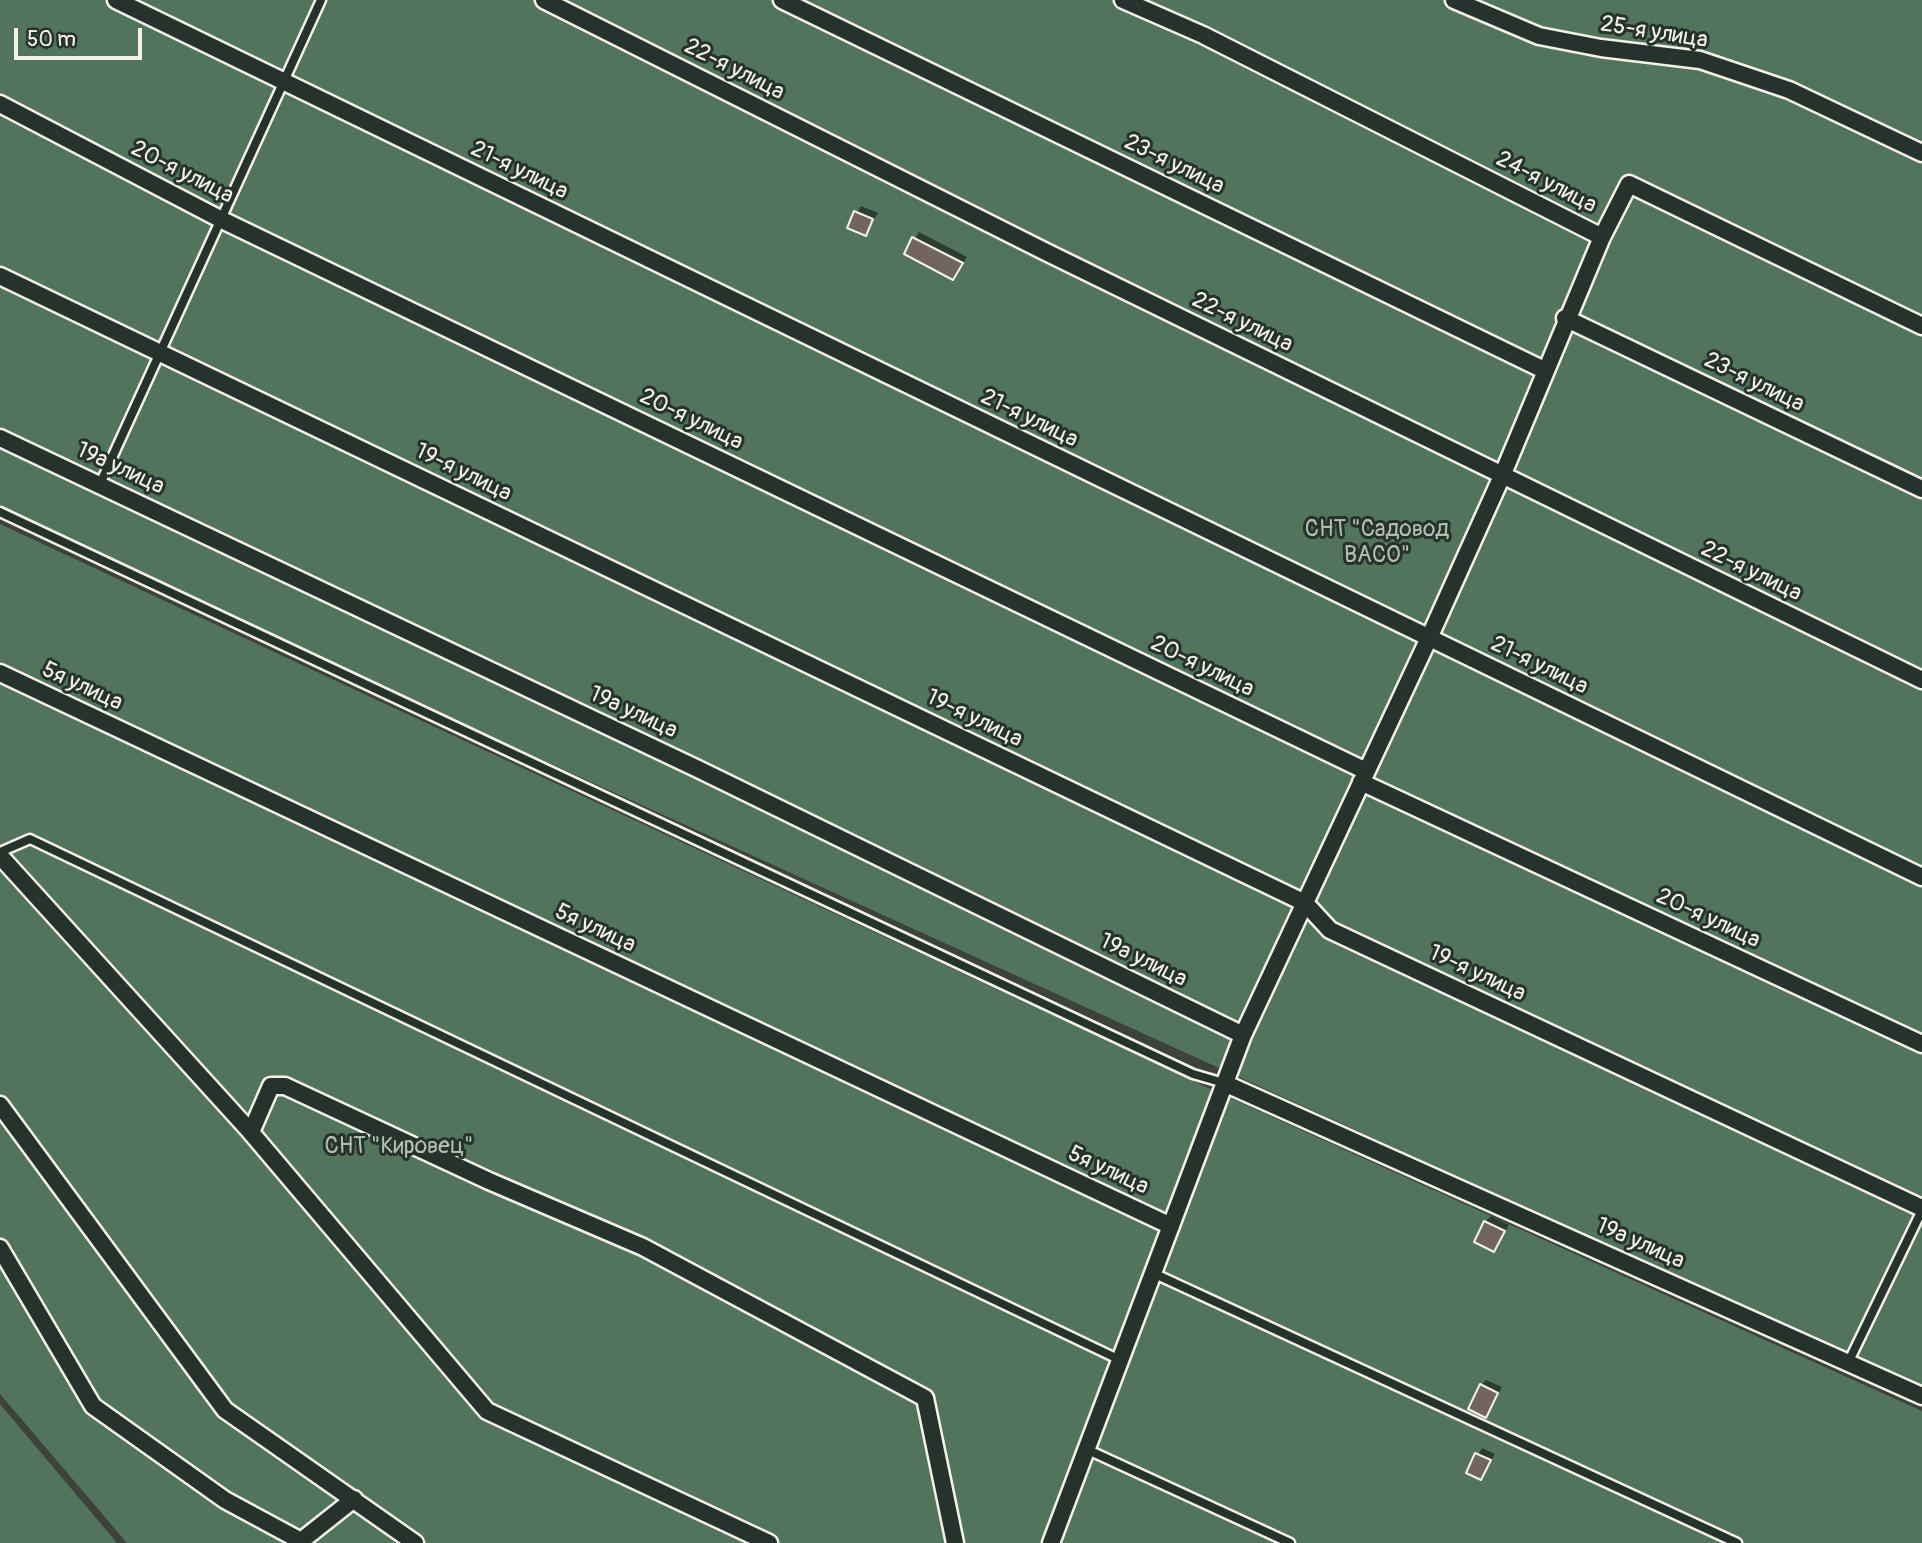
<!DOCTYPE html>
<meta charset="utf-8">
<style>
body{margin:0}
#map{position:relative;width:1922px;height:1543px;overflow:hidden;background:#3d423b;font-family:Pangolin,sans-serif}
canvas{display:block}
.scale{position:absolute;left:14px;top:28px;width:128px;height:32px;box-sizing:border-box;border:4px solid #f4f1e8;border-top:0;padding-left:9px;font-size:21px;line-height:24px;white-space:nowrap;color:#f4f1e8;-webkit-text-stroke:5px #26332d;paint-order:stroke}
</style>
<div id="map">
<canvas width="1922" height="1543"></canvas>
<div class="scale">50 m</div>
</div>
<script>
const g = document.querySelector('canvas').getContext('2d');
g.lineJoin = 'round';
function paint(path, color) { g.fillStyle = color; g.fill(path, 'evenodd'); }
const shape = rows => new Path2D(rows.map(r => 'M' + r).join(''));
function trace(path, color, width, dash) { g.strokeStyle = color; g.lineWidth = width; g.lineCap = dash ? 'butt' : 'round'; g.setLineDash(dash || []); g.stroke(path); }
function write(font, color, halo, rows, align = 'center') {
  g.font = font + ' Pangolin,sans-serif'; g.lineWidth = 6; g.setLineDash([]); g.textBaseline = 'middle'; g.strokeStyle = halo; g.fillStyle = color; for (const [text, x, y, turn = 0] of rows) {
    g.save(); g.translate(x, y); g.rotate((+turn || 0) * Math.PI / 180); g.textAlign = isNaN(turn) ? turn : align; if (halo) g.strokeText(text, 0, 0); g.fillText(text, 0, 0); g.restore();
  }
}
paint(shape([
 [0,0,1922,0,1922,1388,0,513],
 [0,524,1215,1091,1922,1411,1922,1543,127,1543,0,1394],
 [0,1404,117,1543,0,1543]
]), '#52735c');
paint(shape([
 [861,206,878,213,865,234,849,227],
 [919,232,967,257,953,278,906,254],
 [1491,1216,1509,1225,1494,1250,1485,1222],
 [1486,1380,1502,1387,1486,1416,1481,1385],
 [1482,1448,1495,1454,1481,1477,1469,1472]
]), '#0007');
const building = shape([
 [854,211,873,219,866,236,847,228,854,211],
 [912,237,963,263,953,280,904,254,912,237],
 [1484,1221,1505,1231,1494,1252,1474,1242,1484,1221],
 [1480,1384,1498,1393,1486,1418,1468,1409,1480,1384],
 [1475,1453,1491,1460,1481,1480,1466,1473,1475,1453]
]);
paint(building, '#72655d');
trace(building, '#f4f1e8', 2);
const service = shape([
 [100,484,321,0],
 [0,512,1193,1074,1224,1083],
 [0,852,30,839,1120,1360],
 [1153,1273,1737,1543],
 [1848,1363,1922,1210],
 [1086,1449,1290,1543]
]);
const minor = shape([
 [116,0,1922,877],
 [544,0,1048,253,1922,680],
 [782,0,1546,371],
 [1123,0,1203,35,1602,237,1629,184,1922,326],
 [1454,0,1539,36,1601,48,1700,60,1789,90,1922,153],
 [0,104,220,219,1366,771],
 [0,276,1305,903,1330,930,1922,1208],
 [1565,318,1922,489],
 [0,438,698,769,1243,1035],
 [0,673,1171,1226],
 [1361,782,1922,1044],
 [0,856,248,1129,487,1411,769,1543],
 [1224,1083,1922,1396],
 [0,1105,225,1410,415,1543],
 [251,1132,271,1086,285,1086,489,1181,643,1247,925,1398,955,1543],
 [0,1248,93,1406,225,1500,301,1541,354,1499],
 [1051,1543,1243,1035,1429,638,1502,476,1602,237]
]);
trace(service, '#f4f1e8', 13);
trace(minor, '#f4f1e8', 21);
trace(service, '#26332d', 8);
trace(minor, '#26332d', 16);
write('23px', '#f4f1e8', '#26332d', [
 ["25-я улица",1654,33,9],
 ["22-я улица",734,70,27],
 ["23-я улица",1174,165,26],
 ["21-я улица",519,171,26],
 ["20-я улица",182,173,27],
 ["24-я улица",1546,183,27],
 ["22-я улица",1242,323,26],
 ["23-я улица",1754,383,26],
 ["21-я улица",1029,419,26],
 ["20-я улица",691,420,26],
 ["19а улица",120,469,25],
 ["19-я улица",463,473,26],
 ["22-я улица",1751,572,26],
 ["21-я улица",1539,666,26],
 ["20-я улица",1202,667,26],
 ["5я улица",82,687,25],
 ["19а улица",633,713,25],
 ["19-я улица",974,719,26],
 ["20-я улица",1708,919,25],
 ["5я улица",595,929,25],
 ["19а улица",1143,961,26],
 ["19-я улица",1477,974,25],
 ["5я улица",1108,1171,25],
 ["19а улица",1640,1244,24]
]);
write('23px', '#b3bfb0', '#26332d', [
 ["СНТ \"Садовод",1377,530],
 ["ВАСО\"",1377,556],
 ["СНТ \"Кировец\"",399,1147]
]);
</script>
